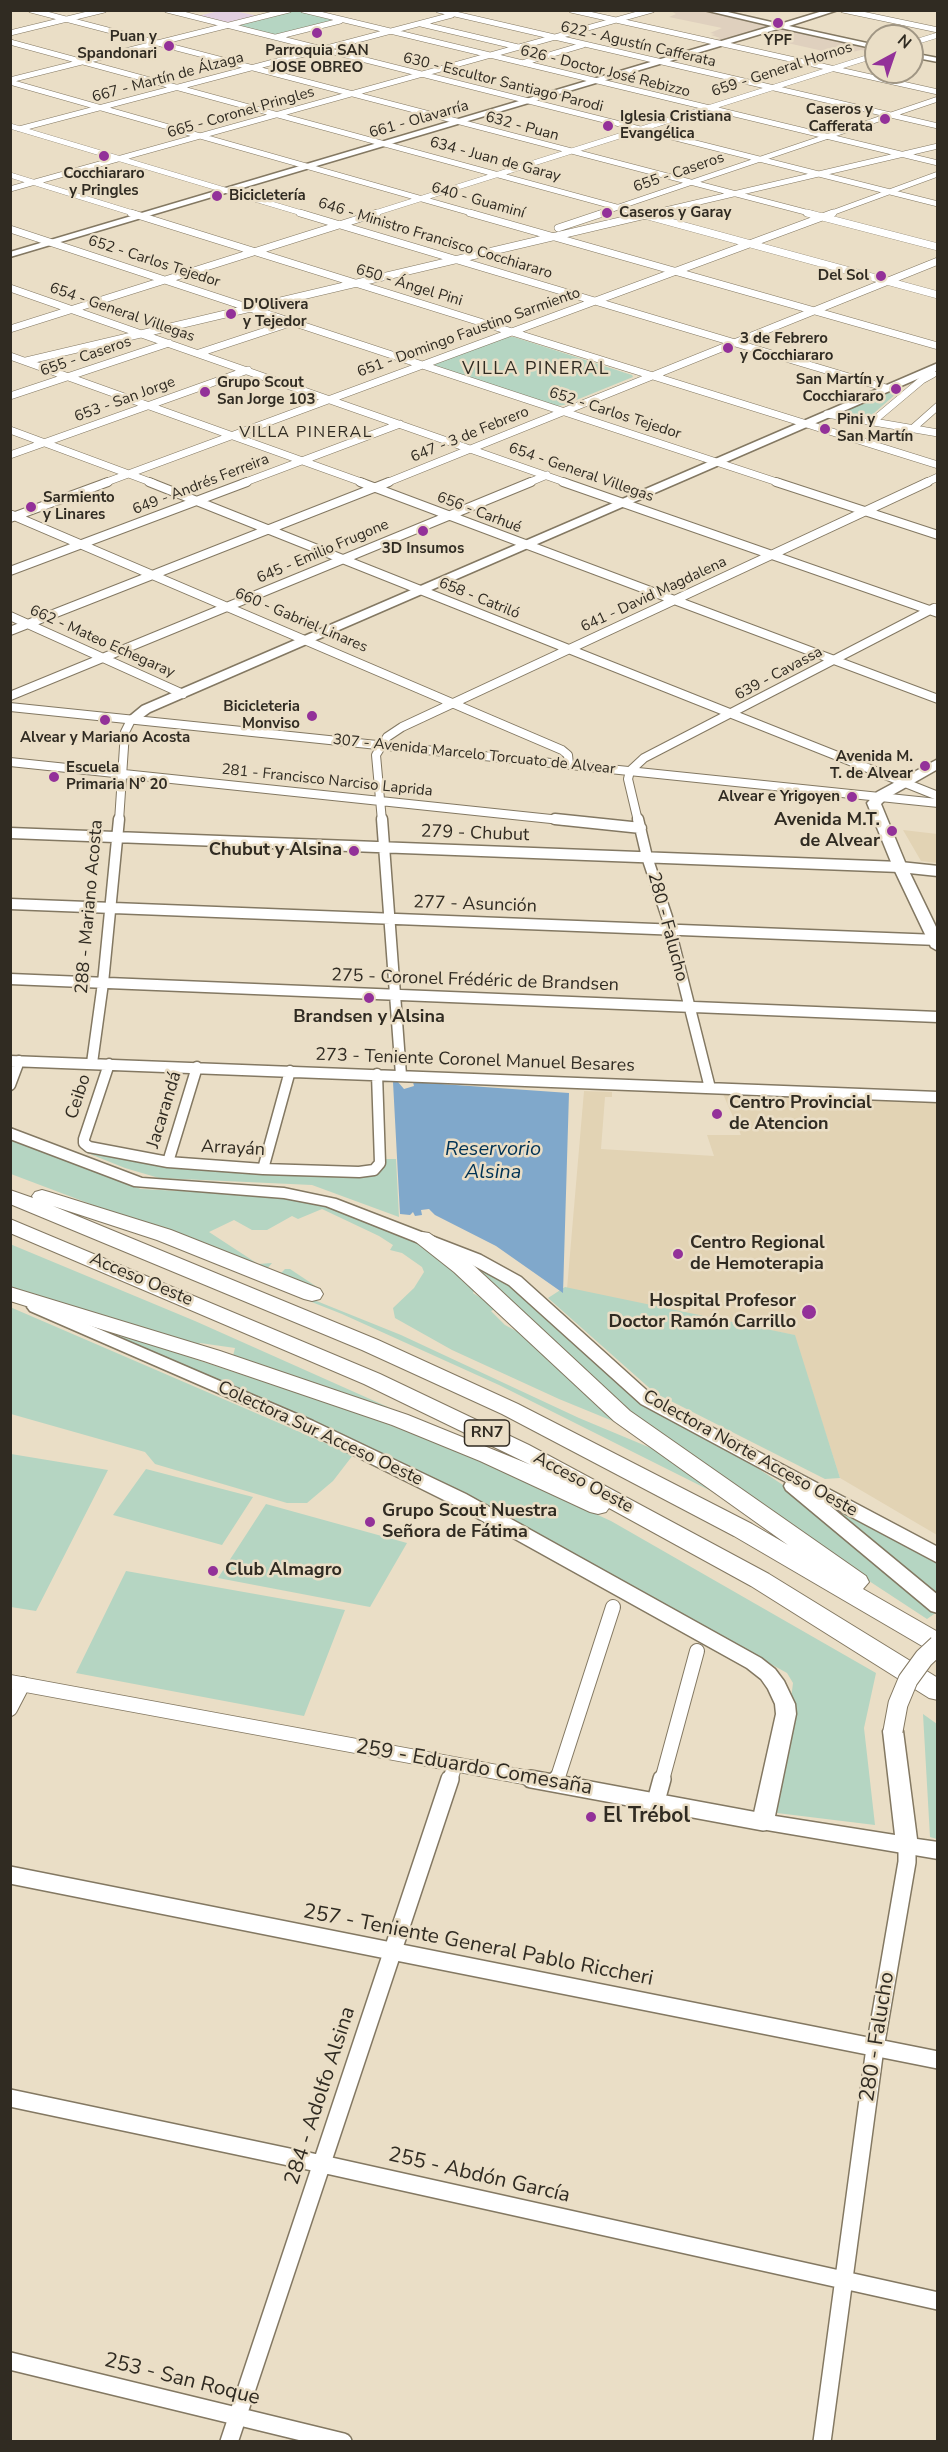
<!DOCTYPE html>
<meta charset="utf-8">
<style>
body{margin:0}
#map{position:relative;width:948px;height:2452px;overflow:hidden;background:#eadec6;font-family:"Nunito Sans",sans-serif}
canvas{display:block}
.frame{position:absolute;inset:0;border:12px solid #302b22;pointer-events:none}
.north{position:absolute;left:864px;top:24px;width:60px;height:60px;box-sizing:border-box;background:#eadec6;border:2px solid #a09684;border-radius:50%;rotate:40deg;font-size:16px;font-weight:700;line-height:24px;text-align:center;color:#302b22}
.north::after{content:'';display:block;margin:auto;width:21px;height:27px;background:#933199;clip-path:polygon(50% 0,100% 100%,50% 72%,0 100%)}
</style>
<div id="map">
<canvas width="948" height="2452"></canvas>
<div class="frame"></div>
<div class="north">N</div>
</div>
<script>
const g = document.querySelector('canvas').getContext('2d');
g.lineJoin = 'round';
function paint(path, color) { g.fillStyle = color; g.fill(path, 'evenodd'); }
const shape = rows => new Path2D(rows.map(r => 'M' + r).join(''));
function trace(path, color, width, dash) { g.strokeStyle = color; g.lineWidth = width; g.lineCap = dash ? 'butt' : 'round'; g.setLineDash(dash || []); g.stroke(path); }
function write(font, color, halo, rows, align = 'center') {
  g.font = font + ' "Nunito Sans",sans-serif'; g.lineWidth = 5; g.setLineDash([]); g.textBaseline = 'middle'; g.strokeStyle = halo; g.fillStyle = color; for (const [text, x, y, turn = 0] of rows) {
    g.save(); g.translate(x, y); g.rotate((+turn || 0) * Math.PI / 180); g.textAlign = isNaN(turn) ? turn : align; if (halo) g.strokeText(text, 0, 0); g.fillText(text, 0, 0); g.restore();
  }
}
paint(shape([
 [671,11,703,11,773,26,724,42,711,41,720,38,711,35,715,34,710,33,722,28,669,17,676,14],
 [779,28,876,48,876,53,861,50,852,52,841,50,832,53,774,40,782,37,763,33]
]), '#dfd0be');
paint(shape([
 [903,830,937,834,937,863,921,861],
 [584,1091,612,1092,612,1097,605,1097,601,1149,714,1156,707,1135,741,1135,723,1094,937,1102,937,1535,840,1478,794,1335,567,1289]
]), '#e2d3b4');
paint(shape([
 [223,10,234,11,258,16,225,23,198,16]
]), '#e1cfe0');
paint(shape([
 [293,10,336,20,275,37,234,25],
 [505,337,514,337,632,375,633,377,564,405,557,406,435,366,434,363],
 [890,391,897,393,866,420,838,414],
 [10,1139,141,1189,278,1196,324,1206,413,1240,431,1250,476,1286,473,1293,497,1308,491,1311,505,1325,518,1332,522,1331,620,1424,559,1399,452,1350,395,1318,393,1308,414,1288,424,1272,422,1267,402,1253,390,1250,393,1245,379,1236,322,1209,298,1219,292,1216,267,1230,252,1230,234,1220,209,1232,258,1264,272,1263,267,1269,279,1275,285,1269,290,1269,323,1291,316,1294,175,1236,11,1174],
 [89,1150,359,1174,385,1159,396,1159,399,1217,312,1185,159,1178,125,1168,85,1152],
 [145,1232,401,1335,579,1418,670,1456,739,1505,499,1385,342,1314,145,1236],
 [10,1244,195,1321,444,1432,233,1356,235,1348,200,1343,196,1348,11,1288],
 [462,1259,505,1280,593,1359,783,1485,937,1612,927,1619,776,1520,624,1413],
 [565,1287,795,1335,840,1478,825,1479,655,1393,548,1298],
 [10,1307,272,1420,353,1455,333,1481,307,1503,287,1503,155,1464,145,1452,11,1414],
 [95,1326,358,1413,456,1450,611,1521,876,1673,864,1728,875,1825,777,1813,793,1683,787,1673,446,1485],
 [11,1454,108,1470,36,1611,11,1607],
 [146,1469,253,1497,222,1545,113,1515],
 [828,1502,915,1551,937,1560,937,1598,826,1504],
 [266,1504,407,1543,370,1607,218,1578],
 [126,1571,345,1610,304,1716,76,1673],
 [923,1714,937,1724,937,1839,930,1837]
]), '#b5d5c2');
paint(shape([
 [393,1082,398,1082,404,1089,414,1086,413,1082,569,1093,563,1293,496,1246,435,1215,429,1209,421,1210,422,1215,415,1216,413,1212,410,1215,400,1214]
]), '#80a8cb');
const streetFar5 = shape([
 [31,10,813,214],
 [167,10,938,204],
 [303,10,938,163],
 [438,10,938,126],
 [571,10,938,92],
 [843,10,938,30],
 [421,24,518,47],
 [10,33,104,10],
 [276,37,340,21],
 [10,42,642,214],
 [912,43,938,35],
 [522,63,583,45],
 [10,80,289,10],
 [10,82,475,214],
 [10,126,305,214],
 [19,129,452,15],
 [10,175,136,214],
 [10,189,652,10],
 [372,214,876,55],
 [598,214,938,99],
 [648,214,938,146],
 [829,214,938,174]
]);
const streetFar4 = shape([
 [131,213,938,465],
 [300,213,886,388],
 [470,213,938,346],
 [637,213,938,295],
 [807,213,938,247],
 [558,228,603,213],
 [10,229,780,483],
 [10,288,567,483],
 [10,329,377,213],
 [199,353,293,322],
 [10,356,364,483],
 [26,361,654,213],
 [10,396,169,343],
 [827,414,938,433],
 [872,422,922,380,933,374],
 [912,429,938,406],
 [10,430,153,483],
 [10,455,248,370],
 [104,483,833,213],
 [243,483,400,424],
 [386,483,938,261],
 [528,483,547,475],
 [925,483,938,477]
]);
const streetFar3 = shape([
 [149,482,938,796],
 [360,482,938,699],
 [563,482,938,613],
 [776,482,938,535],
 [12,515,562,750,568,755,569,764],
 [10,518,108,482],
 [10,571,247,482],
 [10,616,183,694],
 [10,631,389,482],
 [10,696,531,482],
 [10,762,570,821],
 [119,821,125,732,131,720],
 [382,821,376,755,387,737,402,727,928,482],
 [638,821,628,779,630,771,644,758,934,608]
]);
const streetFar2 = shape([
 [382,819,401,1075],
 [555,819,641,828],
 [638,819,647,857,667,917,710,1088],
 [10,833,900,867,938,871],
 [10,904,938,940],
 [10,979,938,1017],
 [10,1061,938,1097],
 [92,1063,103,983,119,819],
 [109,1064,84,1139,84,1143,89,1147,168,1162,263,1169,359,1172,374,1170,380,1163,377,1074],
 [10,1085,19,1061],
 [168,1162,197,1067],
 [263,1169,290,1071]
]);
const streetFar1 = shape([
 [10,1682,540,1780],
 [10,1709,23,1684],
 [450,1780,455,1765],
 [557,1780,613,1607],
 [662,1780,697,1651]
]);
const street = shape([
 [531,1779,763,1822],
 [556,1783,557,1779],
 [656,1801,662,1779],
 [10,1875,938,2060],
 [10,2098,322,2164,938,2301],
 [10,2361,343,2442],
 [229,2442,450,1779],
 [822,2442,875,2048,907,1862,907,1847]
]);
const secondary = shape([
 [704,10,719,10,780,24,826,10,838,10,789,26,876,45,876,49,781,28,10,257,10,252,772,26,704,10],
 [912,53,938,58,938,62,912,57,912,53],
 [938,363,938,370,150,712,135,723,127,723,125,720,142,706,938,363],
 [938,759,938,769,887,798,881,804,907,867,938,931,938,951,931,947,893,867,867,803,877,792,938,759],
 [10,1128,142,1178,284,1188,336,1199,481,1255,521,1277,653,1396,938,1547,938,1563,829,1505,938,1595,938,1613,931,1611,786,1490,784,1486,786,1482,641,1404,509,1285,469,1263,326,1206,284,1198,134,1186,10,1139,10,1128],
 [36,1302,313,1421,466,1494,761,1658,775,1669,784,1681,795,1704,796,1714,775,1816,895,1835,883,1731,886,1726,893,1723,900,1726,903,1731,917,1839,938,1842,938,1859,755,1828,752,1822,776,1714,775,1704,768,1689,761,1679,747,1668,452,1504,301,1429,30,1311,27,1307,30,1303,36,1302]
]);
const primary = shape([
 [10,703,938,799,938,807,10,711,10,703]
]);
const highway = shape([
 [10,1190,33,1198,32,1196,35,1192,42,1190,49,1192,171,1230,320,1289,323,1294,320,1299,312,1301,304,1299,157,1240,53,1206,378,1340,518,1404,752,1524,788,1545,614,1421,454,1272,411,1238,415,1233,422,1232,429,1233,470,1262,630,1411,866,1576,869,1582,863,1589,938,1632,938,1653,929,1650,734,1536,502,1414,362,1350,10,1204,10,1190],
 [10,1219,380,1374,529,1445,769,1574,938,1678,938,1700,929,1698,751,1586,609,1508,606,1512,598,1514,590,1512,480,1461,392,1425,204,1361,10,1301,10,1287,220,1351,408,1415,531,1465,364,1384,10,1233,10,1219]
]);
trace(streetFar5, '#837862', 6);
trace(streetFar4, '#837862', 8);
trace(streetFar3, '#837862', 10);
trace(streetFar2, '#837862', 13);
trace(streetFar1, '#837862', 16);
trace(street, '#837862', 20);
trace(secondary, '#837862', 3);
trace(primary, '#837862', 2);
trace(highway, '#837862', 2);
trace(streetFar5, '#fff', 5);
trace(streetFar4, '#fff', 7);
trace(streetFar3, '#fff', 8);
trace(streetFar2, '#fff', 10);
trace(streetFar1, '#fff', 14);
trace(street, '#fff', 17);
paint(secondary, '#fff');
paint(primary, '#fff');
paint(highway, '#fff');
const secondaryBridge = shape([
 [893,1731,898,1704,908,1680,924,1658,938,1645]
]);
trace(secondaryBridge, '#837862', 21, []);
trace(secondaryBridge, '#fff', 19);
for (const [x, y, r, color] of [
 [778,23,6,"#933199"],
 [317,33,6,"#933199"],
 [169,46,6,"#933199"],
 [885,119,6,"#933199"],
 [608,126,6,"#933199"],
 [104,156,6,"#933199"],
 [217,196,6,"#933199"],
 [607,213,6,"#933199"],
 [881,276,6,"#933199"],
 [231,314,6,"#933199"],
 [728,348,6,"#933199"],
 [896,389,6,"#933199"],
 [205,392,6,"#933199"],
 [825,429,6,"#933199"],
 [31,507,6,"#933199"],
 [423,531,6,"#933199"],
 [312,716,6,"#933199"],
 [105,720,6,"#933199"],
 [925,766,6,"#933199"],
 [54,777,6,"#933199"],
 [852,797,6,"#933199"],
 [892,831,6,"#933199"],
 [354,851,6,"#933199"],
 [369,998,6,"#933199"],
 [717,1114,6,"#933199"],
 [678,1254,6,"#933199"],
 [809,1312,8,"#933199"],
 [370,1522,6,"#933199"],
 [213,1571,6,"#933199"],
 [591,1817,6,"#933199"]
]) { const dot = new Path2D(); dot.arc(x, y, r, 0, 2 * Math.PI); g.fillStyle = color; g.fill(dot); trace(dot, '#eadec6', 2); }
write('bold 15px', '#302b22', '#eadec6', [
 ["Puan y",157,37,"right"],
 ["Spandonari",157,54,"right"],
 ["YPF",778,41,"center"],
 ["Parroquia SAN",317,51,"center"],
 ["JOSE OBREO",317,68,"center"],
 ["Caseros y",873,110,"right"],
 ["Cafferata",873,127,"right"],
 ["Iglesia Cristiana",620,117],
 ["Evangélica",620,134],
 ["Cocchiararo",104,174,"center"],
 ["y Pringles",104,191,"center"],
 ["Bicicletería",229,196],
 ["Caseros y Garay",619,213],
 ["Del Sol",869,276,"right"],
 ["D'Olivera",243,305],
 ["y Tejedor",243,322],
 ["3 de Febrero",740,339],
 ["y Cocchiararo",740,356],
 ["San Martín y",884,380,"right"],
 ["Cocchiararo",884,397,"right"],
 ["Grupo Scout",217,383],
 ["San Jorge 103",217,400],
 ["Pini y",837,420],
 ["San Martín",837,437],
 ["Sarmiento",43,498],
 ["y Linares",43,515],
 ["3D Insumos",423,549,"center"],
 ["Bicicleteria",300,707,"right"],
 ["Monviso",300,724,"right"],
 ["Alvear y Mariano Acosta",105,738,"center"],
 ["Avenida M.",913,757,"right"],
 ["T. de Alvear",913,774,"right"],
 ["Escuela",66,768],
 ["Primaria N° 20",66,785],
 ["Alvear e Yrigoyen",840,797,"right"]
], 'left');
write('15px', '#302b22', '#eadec6', [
 ["622 - Agustín Cafferata",638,45,13],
 ["659 - General Hornos",782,70,-18],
 ["626 - Doctor José Rebizzo",605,72,14],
 ["667 - Martín de Álzaga",168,78,-15],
 ["630 - Escultor Santiago Parodi",503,83,14],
 ["665 - Coronel Pringles",241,113,-16],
 ["661 - Olavarría",419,120,-16],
 ["632 - Puan",522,127,15],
 ["634 - Juan de Garay",495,160,15],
 ["655 - Caseros",679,173,-19],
 ["640 - Guaminí",478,201,16],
 ["646 - Ministro Francisco Cocchiararo",435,239,17],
 ["652 - Carlos Tejedor",154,262,18],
 ["650 - Ángel Pini",409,286,17],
 ["654 - General Villegas",122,313,19],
 ["651 - Domingo Faustino Sarmiento",469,333,-20],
 ["655 - Caseros",86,357,-19],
 ["653 - San Jorge",125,400,-20],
 ["652 - Carlos Tejedor",615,414,18],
 ["647 - 3 de Febrero",470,435,-22],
 ["654 - General Villegas",581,473,19],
 ["649 - Andrés Ferreira",201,485,-21],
 ["656 - Carhué",479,513,21],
 ["645 - Emilio Frugone",323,552,-23],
 ["641 - David Magdalena",654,595,-25],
 ["658 - Catriló",479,599,22],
 ["660 - Gabriel Linares",301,621,23],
 ["662 - Mateo Echegaray",102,642,24],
 ["639 - Cavassa",779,674,-28],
 ["307 - Avenida Marcelo Torcuato de Alvear",474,755,6],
 ["281 - Francisco Narciso Laprida",327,781,6]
]);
g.letterSpacing = '1.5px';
write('16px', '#302b22', '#eadec6', [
 ["VILLA PINERAL",306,433]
]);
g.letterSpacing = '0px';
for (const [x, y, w] of [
 [487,1433,45]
]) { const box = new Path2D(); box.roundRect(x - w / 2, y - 13, w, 26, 4.5); g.fillStyle = '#eadec6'; g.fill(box); trace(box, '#302b22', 1.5); }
write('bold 16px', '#302b22', null, [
 ["RN7",487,1433]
]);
g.letterSpacing = '1.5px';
write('18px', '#302b22', '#eadec6', [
 ["VILLA PINERAL",536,370]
]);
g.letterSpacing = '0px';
write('bold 18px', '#302b22', '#eadec6', [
 ["Avenida M.T.",880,821,"right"],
 ["de Alvear",880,842,"right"],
 ["Chubut y Alsina",342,851,"right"],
 ["Brandsen y Alsina",369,1018,"center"],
 ["Centro Provincial",729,1104],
 ["de Atencion",729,1125],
 ["Centro Regional",690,1244],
 ["de Hemoterapia",690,1265],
 ["Hospital Profesor",796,1302,"right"],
 ["Doctor Ramón Carrillo",796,1323,"right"],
 ["Grupo Scout Nuestra",382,1512],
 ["Señora de Fátima",382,1533],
 ["Club Almagro",225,1571]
], 'left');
write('18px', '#302b22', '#eadec6', [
 ["279 - Chubut",475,834,2],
 ["277 - Asunción",475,905,2],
 ["288 - Mariano Acosta",90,907,-85],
 ["280 - Falucho",667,927,75],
 ["275 - Coronel Frédéric de Brandsen",475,981,2],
 ["273 - Teniente Coronel Manuel Besares",475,1061,2],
 ["Ceibo",79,1097,-72],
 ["Jacarandá",165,1110,-73],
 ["Arrayán",233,1149,3],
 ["Acceso Oeste",141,1280,23],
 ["Colectora Sur Acceso Oeste",320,1434,25],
 ["Colectora Norte Acceso Oeste",750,1454,29],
 ["Acceso Oeste",583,1483,28]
]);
write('italic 20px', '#003254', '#eadec6', [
 ["Reservorio",493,1150],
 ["Alsina",493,1173]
]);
write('21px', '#302b22', '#eadec6', [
 ["259 - Eduardo Comesaña",474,1768,10],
 ["257 - Teniente General Pablo Riccheri",478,1946,11],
 ["280 - Falucho",878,2037,-81],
 ["284 - Adolfo Alsina",321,2096,-72],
 ["255 - Abdón García",479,2176,13],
 ["253 - San Roque",182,2380,14]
]);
write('bold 21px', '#302b22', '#eadec6', [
 ["El Trébol",603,1817]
], 'left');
</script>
